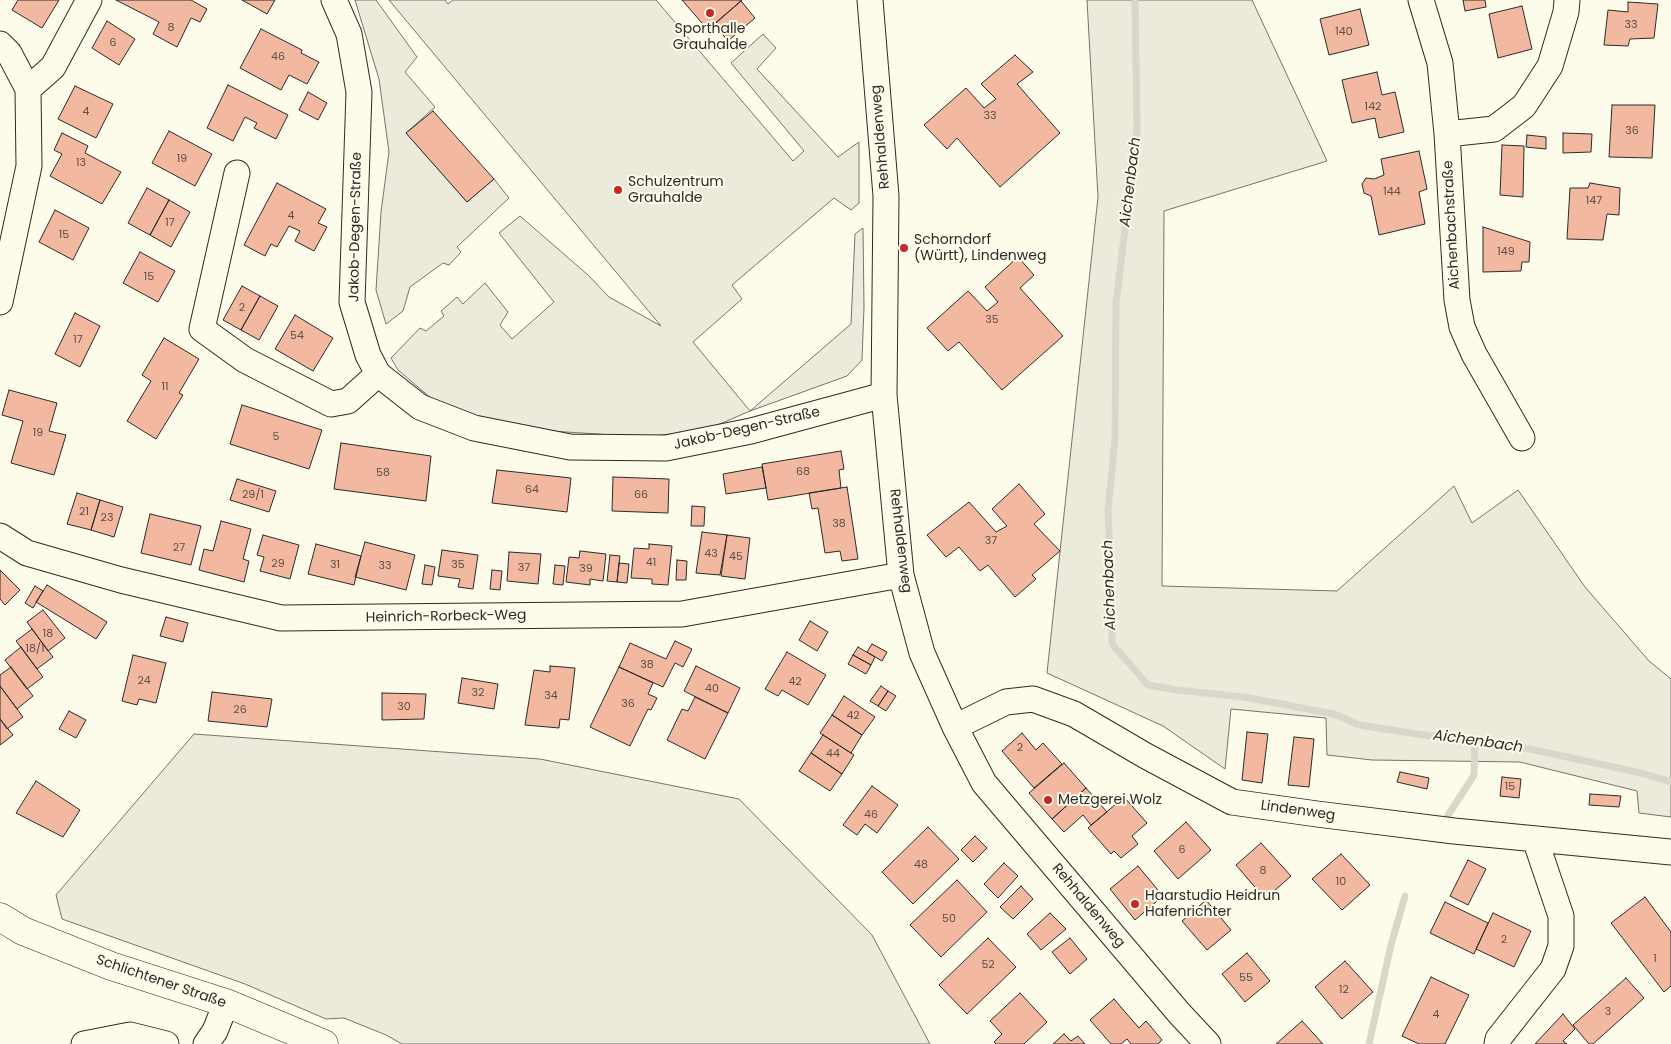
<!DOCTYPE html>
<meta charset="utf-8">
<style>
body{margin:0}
canvas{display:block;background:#fdfbea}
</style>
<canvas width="1671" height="1044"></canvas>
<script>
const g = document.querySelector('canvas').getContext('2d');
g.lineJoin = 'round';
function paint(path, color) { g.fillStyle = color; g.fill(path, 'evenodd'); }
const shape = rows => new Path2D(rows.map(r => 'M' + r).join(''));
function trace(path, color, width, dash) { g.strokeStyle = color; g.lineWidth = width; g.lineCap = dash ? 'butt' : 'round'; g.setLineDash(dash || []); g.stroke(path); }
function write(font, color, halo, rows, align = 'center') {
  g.font = font + ' Poppins,sans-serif'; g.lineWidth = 4; g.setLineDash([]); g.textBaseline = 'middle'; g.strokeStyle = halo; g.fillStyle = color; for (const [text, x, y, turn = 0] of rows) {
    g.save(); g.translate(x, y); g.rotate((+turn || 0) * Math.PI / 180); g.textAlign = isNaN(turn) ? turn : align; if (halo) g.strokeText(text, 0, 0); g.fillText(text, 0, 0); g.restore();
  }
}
const green = shape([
 [355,0,376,0,417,57,405,72,435,107,406,133,467,202,494,179,509,198,457,247,461,252,449,265,443,263,410,287,403,311,386,324,376,290,381,212,389,152,379,79,355,0],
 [389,0,445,0,448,4,453,0,656,0,793,161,804,151,731,63,763,34,776,48,757,69,838,157,859,142,859,203,851,210,834,198,732,285,742,299,693,342,750,411,851,324,855,234,863,228,864,307,862,360,847,376,750,411,706,430,644,437,535,430,468,416,431,398,398,370,391,358,420,328,426,331,444,316,441,311,457,297,463,304,485,283,508,312,500,325,512,339,554,302,499,233,520,216,588,275,609,297,661,326,389,0],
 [1087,0,1252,0,1327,161,1164,211,1162,586,1337,591,1454,486,1472,523,1518,490,1585,587,1649,661,1671,679,1671,817,1639,813,1637,791,1520,762,1372,760,1327,755,1326,718,1231,709,1225,769,1163,726,1047,673,1098,197,1087,0],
 [194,734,540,759,739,799,872,935,930,1044,402,1044,386,1035,344,1018,326,1019,245,984,62,919,56,895,194,734]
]);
paint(green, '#ecebdb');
trace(green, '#74746e', 1);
trace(shape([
 [1135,0,1137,130,1116,303,1115,439,1108,511,1112,605,1112,644,1148,685,1177,690,1244,697,1334,714,1359,725,1475,743,1525,748,1641,773,1671,782],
 [1447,817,1474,775,1475,743],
 [1369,1044,1391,945,1405,896]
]), '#d8d7c9', 7);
const building = shape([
 [18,0,59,0,42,28,12,10,18,0],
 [116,0,191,0,207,9,200,22,191,18,177,47,153,34,159,22,116,0],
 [242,0,275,0,267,14,242,0],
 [682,0,742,0,708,30,682,0],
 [1463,0,1485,0,1486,7,1465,11,1463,0],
 [741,1,755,18,728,41,714,24,741,1],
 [1628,2,1658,4,1654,38,1630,39,1628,46,1604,45,1608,10,1628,12,1628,2],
 [1522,6,1532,49,1498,58,1489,14,1522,6],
 [1360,9,1369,45,1329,55,1320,19,1360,9],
 [107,21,135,39,119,65,92,48,107,21],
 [261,29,302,50,301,53,319,62,307,84,289,75,281,90,240,68,261,29],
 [1015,55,1033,72,1017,84,1060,133,1000,187,957,138,947,149,924,125,966,88,984,108,996,99,981,84,1015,55],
 [1377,72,1382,95,1395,92,1404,132,1379,138,1375,118,1352,123,1342,80,1377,72],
 [228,85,288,115,276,139,254,128,257,123,245,117,233,141,207,128,228,85],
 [75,86,113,104,96,138,58,119,75,86],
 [308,92,327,103,318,120,299,110,308,92],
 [1612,105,1655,105,1652,158,1609,157,1612,105],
 [433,111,494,179,467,202,406,133,433,111],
 [169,131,212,154,195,186,152,163,169,131],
 [62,133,88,146,85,153,121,172,102,204,50,176,62,154,54,150,62,133],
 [1563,133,1592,134,1591,152,1563,153,1563,133],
 [1527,135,1546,137,1546,149,1526,147,1527,135],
 [1502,145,1524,146,1523,197,1500,195,1502,145],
 [1419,151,1427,189,1419,192,1425,224,1379,235,1371,196,1364,193,1362,184,1366,178,1374,179,1384,175,1381,159,1419,151],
 [277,183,326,209,318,223,327,227,314,251,295,241,300,231,289,226,277,247,271,244,265,256,244,245,277,183],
 [1590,183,1620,188,1619,215,1607,214,1603,240,1567,239,1570,188,1588,188,1590,183],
 [147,188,169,200,150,235,128,223,147,188],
 [169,200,190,212,171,247,150,235,169,200],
 [55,210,89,228,73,260,39,242,55,210],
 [1483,227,1530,242,1529,262,1522,262,1521,271,1483,272,1483,227],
 [140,252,175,271,158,302,123,283,140,252],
 [1018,257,1034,275,1020,288,1063,336,1002,390,959,342,948,351,927,328,968,291,987,311,998,302,985,287,1018,257],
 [242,286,260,296,241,330,223,320,242,286],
 [260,296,278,306,259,340,241,330,260,296],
 [75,313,100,326,80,367,55,354,75,313],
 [295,315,333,338,313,371,275,349,295,315],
 [164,338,199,359,179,393,183,395,156,439,127,421,151,381,142,375,164,338],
 [9,390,57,403,49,431,66,435,54,475,11,463,23,421,2,415,9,390],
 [242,405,322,430,309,469,230,444,242,405],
 [341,443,431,456,426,501,334,489,341,443],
 [841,451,844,469,839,470,841,488,768,500,762,464,841,451],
 [762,467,766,488,726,494,723,474,762,467],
 [497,470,571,478,567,512,492,503,497,470],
 [613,477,669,479,668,513,612,511,613,477],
 [237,479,276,491,269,512,230,500,237,479],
 [1019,484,1045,514,1034,524,1060,551,1032,575,1036,579,1015,597,988,565,980,571,959,547,946,557,927,535,969,502,996,532,1007,526,992,509,1019,484],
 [847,487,858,559,842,561,840,551,825,553,818,508,812,509,809,493,847,487],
 [77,493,100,500,91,530,67,524,77,493],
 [100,500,123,507,114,537,91,530,100,500],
 [692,506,705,507,704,526,691,526,692,506],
 [150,514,201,526,191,565,141,553,150,514],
 [221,521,251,529,243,559,249,561,244,582,199,570,204,549,213,551,221,521],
 [702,532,727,535,720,575,696,573,702,532],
 [263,535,299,545,290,579,260,571,264,557,257,555,263,535],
 [727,535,750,538,745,579,721,576,727,535],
 [365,542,415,555,406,590,355,577,365,542],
 [316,544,361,556,354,585,308,574,316,544],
 [649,544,672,546,668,585,652,584,652,579,631,578,634,548,649,549,649,544],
 [442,550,478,555,473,589,458,587,460,579,438,576,442,550],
 [580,551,606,554,603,581,590,579,590,585,566,582,569,557,579,558,580,551],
 [509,552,541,554,538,584,507,581,509,552],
 [610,555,620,556,617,582,607,581,610,555],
 [677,560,687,561,686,580,676,580,677,560],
 [619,563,629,564,627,583,617,582,619,563],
 [425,565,435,567,432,585,422,584,425,565],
 [555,565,565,566,563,585,553,584,555,565],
 [0,570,20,590,5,605,0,599,0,570],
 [492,570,502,571,500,590,490,589,492,570],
 [47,585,107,622,96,639,36,602,47,585],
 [35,586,43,591,33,608,25,603,35,586],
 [43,610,65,638,48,651,27,622,43,610],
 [166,617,188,623,183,642,160,636,166,617],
 [810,621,828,632,817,651,799,640,810,621],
 [32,629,53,657,37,669,16,641,32,629],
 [675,641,692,649,683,667,675,663,663,687,619,667,630,643,666,659,675,641],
 [872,644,887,652,882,661,867,652,872,644],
 [21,647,43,677,27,689,5,660,21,647],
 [858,647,875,657,871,665,853,655,858,647],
 [787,652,826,675,808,705,782,690,778,696,765,689,787,652],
 [133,655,166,663,156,703,139,699,137,705,122,701,133,655],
 [853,655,871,665,866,674,848,664,853,655],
 [550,666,575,668,569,720,560,719,559,728,525,725,534,670,550,672,550,666],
 [696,666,740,688,728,713,684,691,696,666],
 [11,667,33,696,17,709,0,686,0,675,11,667],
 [619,667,653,683,648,694,657,698,651,710,648,709,630,746,590,727,619,667],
 [462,678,498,684,494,709,458,703,462,678],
 [0,686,23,717,7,729,0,719,0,686],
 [881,686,888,691,878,706,870,701,881,686],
 [888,691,896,696,886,711,878,706,888,691],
 [212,692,272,699,267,727,208,721,212,692],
 [382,693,426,694,424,719,382,720,382,693],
 [844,696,875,717,862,735,832,715,844,696],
 [695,697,728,713,705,759,667,740,682,709,688,711,695,697],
 [69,711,86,720,76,738,59,729,69,711],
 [832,715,862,735,851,753,820,733,832,715],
 [0,719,13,735,0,745,0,719],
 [1247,732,1268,734,1262,783,1242,780,1247,732],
 [1022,733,1036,750,1043,743,1062,764,1034,788,1002,751,1022,733],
 [823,735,854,755,842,774,811,753,823,735],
 [1294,737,1314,739,1309,787,1288,785,1294,737],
 [811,753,842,774,830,791,799,771,811,753],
 [1064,763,1086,788,1052,819,1029,793,1064,763],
 [1400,772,1429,778,1427,789,1397,782,1400,772],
 [1502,777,1521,779,1519,798,1500,796,1502,777],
 [36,781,80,810,63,837,16,813,36,781],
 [872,786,898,805,877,833,865,824,857,835,843,825,872,786],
 [1086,788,1107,812,1091,825,1083,815,1064,832,1052,819,1086,788],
 [1590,794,1621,796,1619,807,1589,805,1590,794],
 [1124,797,1147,823,1132,836,1138,844,1121,858,1114,851,1111,854,1088,828,1124,797],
 [1186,822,1211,850,1178,879,1154,851,1186,822],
 [928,827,959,859,913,904,882,872,928,827],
 [975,836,987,848,973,862,961,850,975,836],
 [1261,843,1291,876,1265,899,1236,865,1261,843],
 [1341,854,1370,885,1342,910,1312,879,1341,854],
 [1468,860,1486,869,1468,905,1450,896,1468,860],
 [1004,863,1018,876,998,898,984,884,1004,863],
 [1138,866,1163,896,1135,920,1110,889,1138,866],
 [957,880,987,912,941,957,910,925,957,880],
 [1021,886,1033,899,1013,919,1000,907,1021,886],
 [1645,897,1671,932,1671,986,1664,992,1611,923,1645,897],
 [1206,900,1231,930,1207,950,1182,921,1206,900],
 [1445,902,1488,923,1474,954,1430,933,1445,902],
 [1050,913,1066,929,1041,950,1027,934,1050,913],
 [1493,913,1531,931,1514,967,1476,949,1493,913],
 [988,938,1016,967,967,1014,939,985,988,938],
 [1070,938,1087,959,1070,974,1052,952,1070,938],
 [1247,953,1270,981,1245,1002,1222,974,1247,953],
 [1345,961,1373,992,1342,1019,1315,987,1345,961],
 [1431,977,1469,995,1445,1044,1419,1044,1402,1036,1431,977],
 [1626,978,1644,998,1593,1044,1589,1044,1573,1025,1626,978],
 [1020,993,1047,1022,1024,1044,996,1044,994,1042,1002,1034,990,1021,1020,993],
 [1114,999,1139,1028,1146,1021,1162,1040,1158,1044,1131,1044,1127,1039,1121,1044,1111,1044,1090,1020,1114,999],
 [1563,1014,1575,1029,1563,1041,1567,1044,1535,1044,1563,1014],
 [1302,1021,1323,1044,1276,1044,1302,1021],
 [1064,1034,1071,1041,1078,1036,1085,1044,1053,1044,1064,1034]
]);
paint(building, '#f2b8a0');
trace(building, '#2b2b2b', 1);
const minor = shape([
 [334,0,349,34,359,92,352,302,368,355,378,374,420,407,474,428,570,447,666,448,751,431,884,395],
 [870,0,886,196,884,395,901,575,922,653,955,727,984,783,1179,1013,1208,1044],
 [1421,0,1440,63,1447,134,1457,300,1462,327,1474,354,1522,438],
 [0,44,9,53,28,89,29,166,0,302],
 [28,89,53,67,89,0],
 [1447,134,1494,129,1524,106,1550,66,1566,12,1567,0],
 [237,173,202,329,245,360,331,404,348,401,378,374],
 [0,536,27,553,121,580,281,618,682,614,901,575],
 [955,727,1006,702,1033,699,1074,714,1146,756,1232,802,1317,814,1454,831,1671,852],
 [84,1044,130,1035,166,1044],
 [206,1044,215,1031,226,1003],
 [1497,1044,1498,1039,1553,969,1561,946,1561,916,1535,839]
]);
const major = shape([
 [0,917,23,931,111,966,226,1003,324,1044]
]);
trace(minor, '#2b2b2b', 27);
trace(major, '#2b2b2b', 29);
trace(minor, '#fdfbea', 25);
trace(major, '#fdfbea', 28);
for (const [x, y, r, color] of [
 [710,13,5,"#c62828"],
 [618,190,5,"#c62828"],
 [904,248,5,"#c62828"],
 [1048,800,5,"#c62828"],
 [1135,904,5,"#c62828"]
]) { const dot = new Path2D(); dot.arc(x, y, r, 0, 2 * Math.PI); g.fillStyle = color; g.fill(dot); trace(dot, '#fdfbea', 2); }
write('11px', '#5d4e48', null, [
 ["33",1631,25],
 ["8",171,28],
 ["140",1344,32],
 ["6",113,43],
 ["46",278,57],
 ["142",1373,107],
 ["4",86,112],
 ["33",990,116],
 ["36",1632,131],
 ["19",182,159],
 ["13",81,163],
 ["144",1392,192],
 ["147",1594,201],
 ["4",291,216],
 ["17",170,223],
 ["15",64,235],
 ["149",1506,252],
 ["15",149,277],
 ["2",242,308],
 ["35",992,320],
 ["54",297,336],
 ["17",78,340],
 ["11",165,387],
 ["19",38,433],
 ["5",276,437],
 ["68",803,472],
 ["58",383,473],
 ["64",532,490],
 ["29/1",253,495],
 ["66",641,495],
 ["21",84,512],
 ["23",107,518],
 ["38",839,524],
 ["37",991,541],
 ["27",179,548],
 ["43",711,554],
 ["45",736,557],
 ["41",651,563],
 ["29",278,564],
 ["31",335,565],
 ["35",458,565],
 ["33",385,566],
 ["37",524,568],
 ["39",586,569],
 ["18",48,634],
 ["18/1",35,649],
 ["38",647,665],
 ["24",144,681],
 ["42",795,682],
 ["40",712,689],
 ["32",478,693],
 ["34",551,696],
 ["36",628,704],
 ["30",404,707],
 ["26",240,710],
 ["42",853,716],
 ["2",1020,748],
 ["44",833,754],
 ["15",1510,787],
 ["46",871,815],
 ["6",1182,850],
 ["48",921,865],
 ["8",1263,871],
 ["10",1341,882],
 ["50",949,919],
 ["2",1504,940],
 ["1",1655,959],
 ["52",988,965],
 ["55",1246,978],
 ["12",1344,990],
 ["3",1608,1012],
 ["4",1436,1015]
]);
write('14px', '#2b2b2b', '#fdfbea', [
 ["Sporthalle",710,29,"center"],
 ["Grauhalde",710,45,"center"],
 ["Schulzentrum",628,182],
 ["Grauhalde",628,198],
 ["Schorndorf",914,240],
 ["(Württ), Lindenweg",914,256],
 ["Metzgerei Wolz",1058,800],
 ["Haarstudio Heidrun",1145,896],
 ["Hafenrichter",1145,912]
], 'left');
write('14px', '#2b2b2b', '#fdfbea', [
 ["Rehhaldenweg",881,137,-95],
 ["Aichenbachstraße",1452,225,-93],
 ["Jakob-Degen-Straße",356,227,-89],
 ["Jakob-Degen-Straße",747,429,-13],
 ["Rehhaldenweg",900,541,83],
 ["Heinrich-Rorbeck-Weg",446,617,-1],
 ["Lindenweg",1298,811,8],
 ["Rehhaldenweg",1088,906,50],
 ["Schlichtener Straße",161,982,19]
]);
write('italic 15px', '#2b2b2b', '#fdfbea', [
 ["Aichenbach",1131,182,-83],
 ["Aichenbach",1110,585,-92],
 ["Aichenbach",1478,742,8]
]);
</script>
